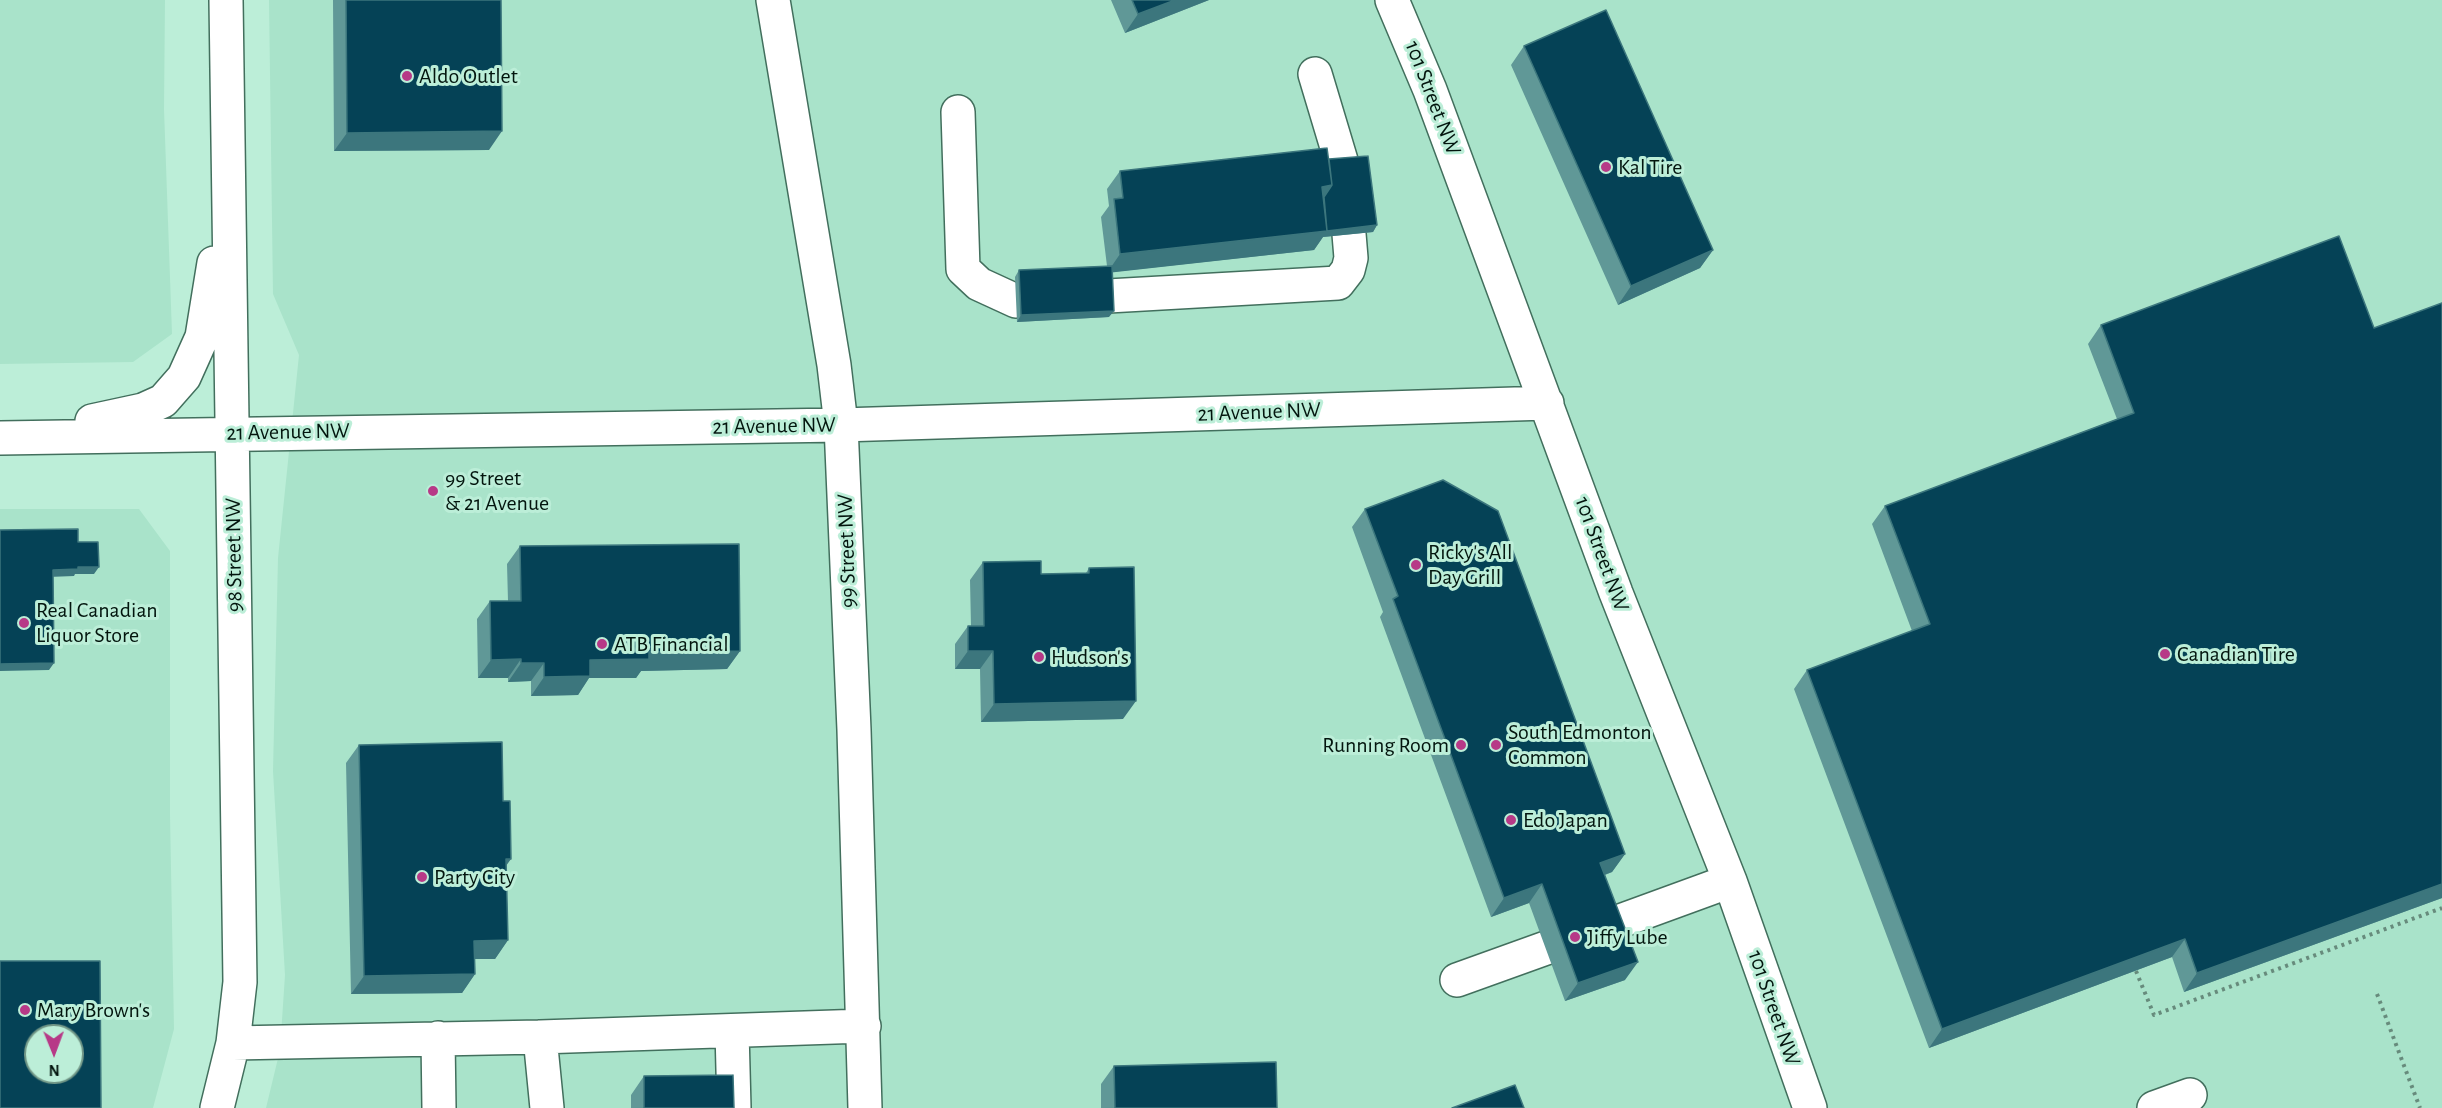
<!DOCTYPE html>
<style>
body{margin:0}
#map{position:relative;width:2442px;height:1108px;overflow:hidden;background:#bceed8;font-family:"Alegreya Sans",sans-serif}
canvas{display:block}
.north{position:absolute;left:24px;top:1024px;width:60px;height:60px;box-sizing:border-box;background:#bceed8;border:2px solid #729787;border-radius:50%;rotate:179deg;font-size:16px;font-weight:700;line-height:24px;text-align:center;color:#03150e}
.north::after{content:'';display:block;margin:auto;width:21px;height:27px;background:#b73987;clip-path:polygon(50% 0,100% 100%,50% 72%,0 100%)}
</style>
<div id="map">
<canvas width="2442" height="1108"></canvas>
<div class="north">N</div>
</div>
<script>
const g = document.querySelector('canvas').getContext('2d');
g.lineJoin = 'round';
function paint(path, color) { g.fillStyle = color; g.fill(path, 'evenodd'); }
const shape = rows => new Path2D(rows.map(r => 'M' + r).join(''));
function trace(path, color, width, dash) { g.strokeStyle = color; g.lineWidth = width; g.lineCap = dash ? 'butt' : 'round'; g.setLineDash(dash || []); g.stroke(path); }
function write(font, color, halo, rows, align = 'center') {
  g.font = font + ' "Alegreya Sans",sans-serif'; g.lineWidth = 6; g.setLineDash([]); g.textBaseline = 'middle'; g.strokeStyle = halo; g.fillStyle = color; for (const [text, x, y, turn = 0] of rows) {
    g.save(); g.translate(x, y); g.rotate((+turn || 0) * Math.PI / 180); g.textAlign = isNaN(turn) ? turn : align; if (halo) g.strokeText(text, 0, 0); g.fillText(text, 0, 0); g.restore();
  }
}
paint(shape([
 [0,0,165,0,164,109,172,334,133,362,0,364],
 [269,0,2442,0,2442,1108,266,1108,280,1050,285,975,273,771,278,558,299,355,273,294],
 [0,509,139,509,170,551,170,815,174,1029,153,1108,0,1108],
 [36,1036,72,1036,72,1072,36,1072]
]), '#a9e3ca');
const minor = shape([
 [773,0,834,365,841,425,854,730,865,1108],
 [1392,0,1430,90,1616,593,1730,881,1810,1108],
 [1315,74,1342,164],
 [958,112,963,269,979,284,1016,301],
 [1108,296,1338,283,1348,270,1351,258,1349,234],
 [92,421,143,410,163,401,184,377,202,337,214,263],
 [0,438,841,425,1547,403],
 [1604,927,1730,881],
 [1457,980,1546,948],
 [732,1031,734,1108],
 [540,1037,547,1108],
 [438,1038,439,1108],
 [233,1043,540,1037,864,1026],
 [217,1108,233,1043,240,982,226,0],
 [2154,1108,2190,1095]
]);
trace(minor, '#426f5d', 36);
trace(shape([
 [2136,971,2154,1015,2442,908],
 [2377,994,2420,1108]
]), '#678b7c', 4, [3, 4.5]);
trace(minor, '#fff', 33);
paint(shape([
 [333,0,501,0,489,150,334,151],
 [1111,0,1209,0,1125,33],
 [1524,46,1713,250,1700,268,1618,305,1511,65],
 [1329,159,1377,225,1373,232,1323,237,1314,250,1112,272,1109,317,1017,322,1015,277,1019,270,1107,266,1101,217,1109,206,1107,189,1120,171],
 [2442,303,2442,898,2184,992,2172,957,1929,1048,1794,689,1807,670,1912,631,1872,524,1885,506,2117,419,2088,344,2101,325,2374,328],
 [1365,509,1625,854,1612,872,1605,875,1625,980,1565,1001,1529,903,1491,917,1380,617,1383,612,1352,527],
 [520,546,740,651,727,669,641,671,636,678,589,678,578,695,531,696,531,681,508,682,508,678,478,678,477,619,490,601,508,601,507,564],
 [983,562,1041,574,1086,573,1089,568,1123,719,981,722,980,669,955,669,955,644,968,626,971,626,970,580],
 [359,745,503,801,508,940,495,959,475,959,475,974,462,993,351,994,346,763],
 [1114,1066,1277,1108,1101,1108,1101,1084],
 [644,1076,734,1108,631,1108,631,1095]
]), '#609897');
paint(shape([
 [1175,0,1209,0,1125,33,1138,14],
 [502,131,489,150,334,151,347,133],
 [1332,185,1319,204,1322,187],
 [1377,225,1373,232,1323,237,1314,250,1107,273,1120,254],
 [1713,250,1700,268,1618,305,1631,286],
 [1114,311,1109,317,1017,322,1021,315],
 [78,567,99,567,94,574,75,574,74,576,48,577,53,570],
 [740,651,727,669,641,671,636,678,589,678,578,695,531,696,544,677,590,660,649,652],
 [968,651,993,651,980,669,955,669],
 [521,659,508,678,478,678,491,660],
 [54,663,49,670,0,671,0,664],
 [521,663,544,663,531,681,508,682],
 [1136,701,1123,719,981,722,994,704],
 [1625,854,1612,872,1587,881,1600,863],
 [506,859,511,859,498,877],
 [1542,884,1529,903,1491,917,1504,898],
 [2442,884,2442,898,2184,992,2197,973],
 [2185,939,2172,957,1929,1048,1942,1029],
 [508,940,495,959,461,959,474,941],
 [1638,962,1625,980,1565,1001,1578,983],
 [475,974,462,993,351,994,364,976]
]), '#3c767d');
const building = shape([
 [346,0,501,0,502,131,347,133,346,0],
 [1132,0,1175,0,1138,14,1132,0],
 [1606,10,1713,250,1631,286,1524,46,1606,10],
 [1327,148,1332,185,1322,187,1327,231,1120,254,1114,199,1123,198,1120,171,1327,148],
 [1368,156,1377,225,1327,231,1324,197,1332,185,1329,159,1368,156],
 [2339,236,2374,328,2442,303,2442,884,2197,973,2185,939,1942,1029,1807,670,1930,624,1885,506,2134,413,2101,325,2339,236],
 [1112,266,1114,311,1021,315,1019,270,1112,266],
 [1443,480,1498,511,1625,854,1600,863,1638,962,1578,983,1542,884,1504,898,1393,599,1398,596,1365,509,1443,480],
 [78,529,78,542,98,542,99,567,78,567,78,569,53,570,54,663,0,664,0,530,78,529],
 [739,544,740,651,649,652,649,659,590,660,590,676,544,677,544,663,521,663,521,659,491,660,490,601,521,601,520,546,739,544],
 [1041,561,1041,574,1089,573,1089,568,1134,567,1136,701,994,704,993,651,968,651,968,626,984,626,983,562,1041,561],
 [502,742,503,801,510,801,511,859,506,859,508,940,474,941,475,974,364,976,359,745,502,742],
 [0,961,100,961,101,1108,0,1108,0,961],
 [36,1036,72,1036,72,1072,36,1072,36,1036],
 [1276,1062,1277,1108,1115,1108,1114,1066,1276,1062],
 [733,1075,734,1108,644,1108,644,1076,733,1075],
 [1515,1085,1524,1108,1452,1108,1515,1085]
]);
paint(building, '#054256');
trace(building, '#3c767d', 1.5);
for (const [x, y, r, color] of [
 [407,76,6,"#b73987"],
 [1606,167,6,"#b73987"],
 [433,491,6,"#b73987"],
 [1416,565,6,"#b73987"],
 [24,623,6,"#b73987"],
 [602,644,6,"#b73987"],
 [2165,654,6,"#b73987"],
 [1039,657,6,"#b73987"],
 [1461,745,6,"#b73987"],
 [1496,745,6,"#b73987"],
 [1511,820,6,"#b73987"],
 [422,877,6,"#b73987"],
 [1575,937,6,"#b73987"],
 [25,1010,6,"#b73987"]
]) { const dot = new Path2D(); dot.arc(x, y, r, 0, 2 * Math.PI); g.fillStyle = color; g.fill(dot); trace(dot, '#bceed8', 2); }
write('22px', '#03150e', '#bceed8', [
 ["Aldo Outlet",419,76],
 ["Kal Tire",1618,167],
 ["99 Street",445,478],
 ["& 21 Avenue",445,503],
 ["Ricky's All",1428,552],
 ["Day Grill",1428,577],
 ["Real Canadian",36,610],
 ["Liquor Store",36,635],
 ["ATB Financial",614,644],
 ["Canadian Tire",2177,654],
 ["Hudson's",1051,657],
 ["South Edmonton",1508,732],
 ["Common",1508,757],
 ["Running Room",1449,745,"right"],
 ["Edo Japan",1523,820],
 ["Party City",434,877],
 ["Jiffy Lube",1587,937],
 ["Mary Brown's",37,1010]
], 'left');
write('22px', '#03150e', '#bceed8', [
 ["101 Street NW",1433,98,69],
 ["21 Avenue NW",1259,412,-2],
 ["21 Avenue NW",774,426,-1],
 ["21 Avenue NW",288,432,-1],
 ["99 Street NW",847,551,-92],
 ["101 Street NW",1602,554,70],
 ["98 Street NW",234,555,-91],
 ["101 Street NW",1774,1008,71]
]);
</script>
